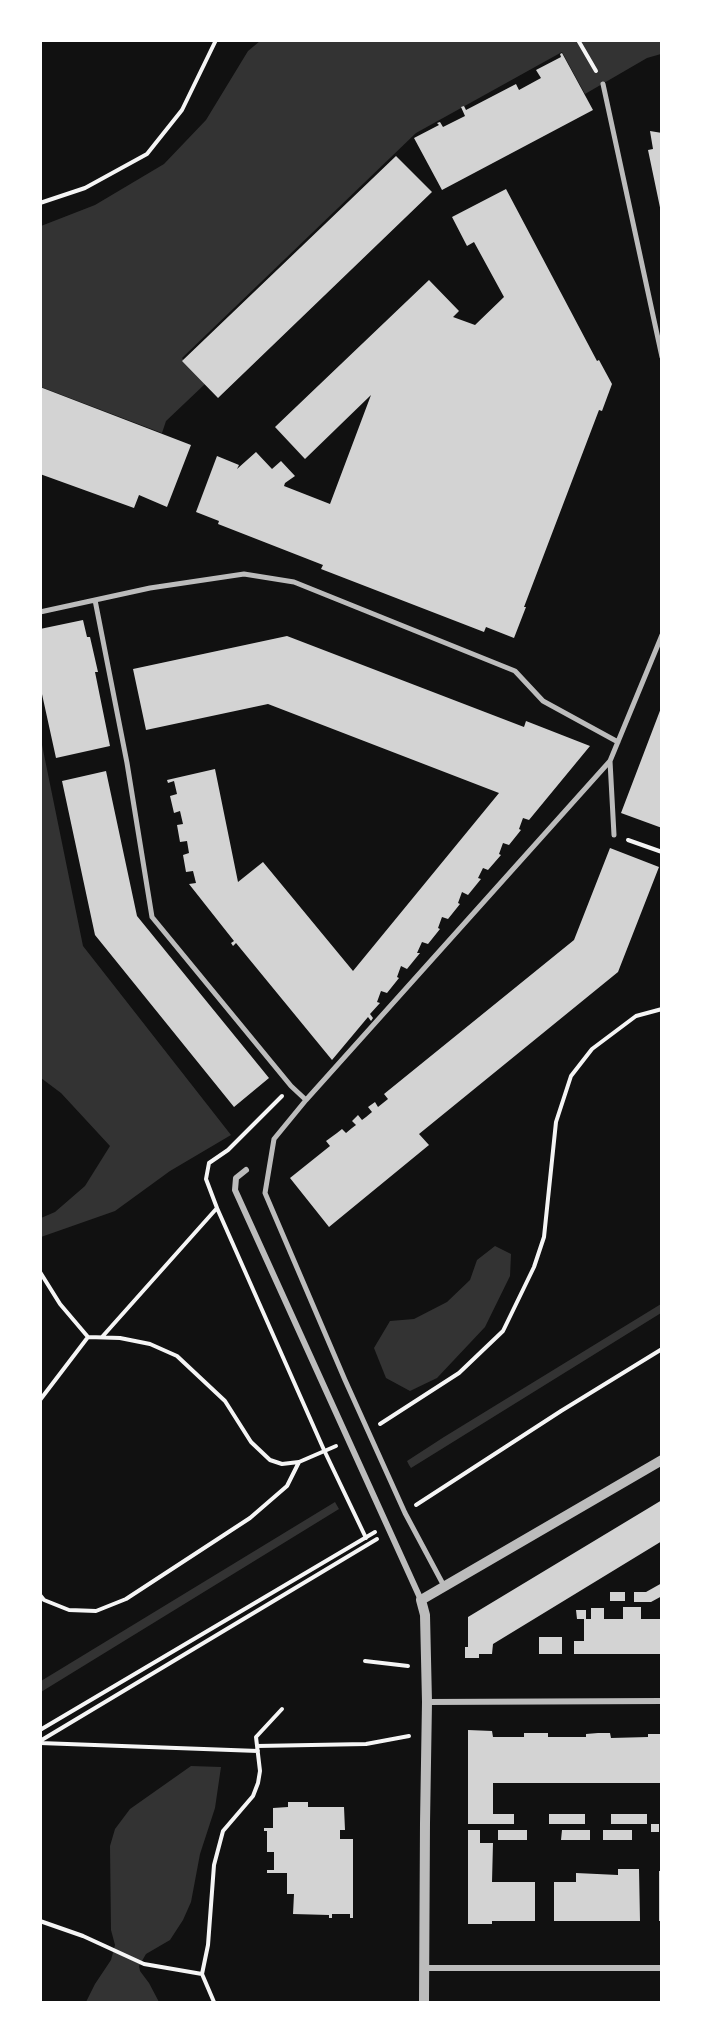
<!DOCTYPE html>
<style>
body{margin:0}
#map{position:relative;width:702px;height:2043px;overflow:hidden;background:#111;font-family:Commissioner,sans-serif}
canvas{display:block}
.frame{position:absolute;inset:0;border:42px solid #fff;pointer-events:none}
</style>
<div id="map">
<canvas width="702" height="2043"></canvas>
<div class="frame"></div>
</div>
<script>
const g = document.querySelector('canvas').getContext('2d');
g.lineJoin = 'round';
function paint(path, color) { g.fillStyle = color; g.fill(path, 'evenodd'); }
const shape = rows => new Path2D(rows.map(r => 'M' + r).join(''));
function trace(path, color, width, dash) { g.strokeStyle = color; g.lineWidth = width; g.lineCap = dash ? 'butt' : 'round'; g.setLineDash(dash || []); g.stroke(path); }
paint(shape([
 [260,41,661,41,661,54,647,58,585,94,562,52,416,133,182,358,205,384,166,421,162,433,41,387,41,226,95,205,164,164,206,120,248,51],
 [40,735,83,946,231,1135,170,1171,115,1211,41,1237,41,1218,55,1212,85,1186,110,1146,61,1093,41,1078],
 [495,1246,511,1254,510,1276,485,1327,437,1378,410,1391,386,1378,374,1348,390,1321,414,1319,447,1302,470,1280,477,1260],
 [661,1304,661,1313,411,1468,409,1465,407,1461,444,1437],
 [335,1502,339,1509,41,1692,41,1681],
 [191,1766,221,1767,215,1808,200,1854,191,1902,183,1920,170,1940,146,1954,139,1966,140,1971,149,1983,159,2002,86,2002,95,1984,111,1960,115,1945,111,1930,110,1846,115,1829,130,1809]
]), '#333');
paint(shape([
 [562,53,593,110,442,190,414,138,439,125,437,123,440,122,443,127,465,116,461,107,464,106,466,110,516,84,519,90,541,78,536,70,561,57,560,54],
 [650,131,662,133,662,217,648,150,653,149],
 [396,156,432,192,218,398,182,361],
 [506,189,597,361,599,360,612,384,602,411,599,410,524,607,526,607,514,638,486,627,484,632,321,569,323,565,218,524,219,521,196,512,217,456,239,465,237,469,256,452,272,469,281,461,295,476,285,483,284,486,330,504,371,395,305,459,275,427,429,280,459,311,453,317,475,325,504,297,474,242,467,246,452,217],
 [40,387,191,445,167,507,139,495,134,508,40,474],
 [83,620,87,637,90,637,98,672,95,672,110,746,56,758,40,685,40,629],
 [287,636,524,727,526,721,590,746,529,820,523,818,519,829,521,830,509,845,503,843,499,854,501,855,488,870,483,868,478,878,481,879,468,895,462,892,458,903,460,904,448,919,442,917,438,928,440,929,428,944,422,942,417,953,420,953,407,969,401,966,397,977,399,978,387,993,381,991,377,1002,380,1003,370,1014,373,1018,371,1021,368,1017,332,1060,236,943,233,946,231,943,234,941,189,884,196,883,193,871,186,872,183,855,189,853,187,841,180,842,177,825,183,824,180,811,174,813,170,796,177,794,174,781,168,783,167,780,215,769,238,882,263,862,353,971,499,793,268,704,146,730,133,669],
 [661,708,662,708,662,828,621,813],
 [106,771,137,916,269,1078,234,1107,95,935,62,781],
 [610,848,659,867,618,972,419,1134,429,1145,329,1227,290,1178,330,1146,326,1141,337,1133,342,1129,346,1133,352,1128,356,1125,352,1121,358,1115,362,1120,366,1117,372,1112,368,1107,375,1102,378,1107,388,1099,384,1094,574,940],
 [662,1500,662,1541,493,1644,492,1654,479,1654,479,1658,465,1658,465,1647,468,1647,468,1617],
 [662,1583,662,1596,651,1602,634,1602,634,1592,646,1592],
 [610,1592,625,1592,625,1601,610,1601],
 [623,1607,641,1607,641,1619,662,1619,662,1654,574,1654,574,1641,584,1641,584,1619,577,1619,576,1610,586,1610,586,1619,591,1619,591,1608,604,1608,604,1619,623,1619],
 [539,1637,562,1637,562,1654,539,1654],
 [468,1730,492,1731,493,1737,524,1737,524,1733,548,1733,548,1737,586,1737,586,1734,598,1733,610,1733,611,1738,648,1737,648,1734,662,1734,662,1783,493,1783,493,1814,514,1814,514,1824,468,1824],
 [288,1802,308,1802,308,1807,344,1807,345,1830,340,1830,340,1839,353,1839,353,1918,350,1918,350,1914,332,1914,332,1918,329,1918,329,1915,293,1914,294,1894,287,1894,287,1873,267,1873,267,1870,274,1870,274,1852,267,1852,267,1831,264,1831,264,1828,273,1828,273,1808,288,1807],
 [549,1814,585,1814,585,1824,549,1824],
 [611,1814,647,1814,647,1824,611,1824],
 [651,1824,659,1824,659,1832,651,1832],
 [468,1830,480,1830,480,1843,493,1843,492,1882,535,1882,535,1921,492,1921,492,1924,468,1924],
 [498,1830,527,1830,527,1840,498,1840],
 [562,1830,590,1830,590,1840,561,1840],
 [603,1830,632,1830,632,1840,603,1840],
 [618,1869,639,1869,640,1921,554,1921,554,1882,576,1882,576,1873,618,1875],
 [659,1871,662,1871,662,1921,659,1921]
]), '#d3d3d3');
trace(shape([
 [578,40,596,71],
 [40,203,85,188,147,154,182,110,216,40],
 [628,840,662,852],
 [217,1208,324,1450,366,1538],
 [40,1272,60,1304,88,1337,120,1338,150,1344,177,1356,225,1401,251,1442,270,1460,282,1464,299,1462,336,1446],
 [102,1337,217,1208,206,1179,209,1163,228,1150,282,1096],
 [40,1400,88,1337],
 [380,1424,459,1373,503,1331,534,1267,544,1237,556,1122,571,1076,592,1049,636,1016,662,1009],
 [416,1505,561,1411,662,1349],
 [40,1595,44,1600,69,1610,96,1611,126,1599,250,1518,287,1486,299,1462],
 [365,1661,408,1666],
 [40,1730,375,1532],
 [40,1741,377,1539],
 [40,1743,258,1751],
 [257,1746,366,1744,409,1736],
 [40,1921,83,1936,144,1964,202,1974],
 [214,2002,202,1974,208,1945,214,1865,223,1831,253,1796,258,1783,260,1771,256,1737,282,1709]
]), '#f5f5f5', 4);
trace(shape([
 [603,84,662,357],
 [95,600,127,763,152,917,291,1086,306,1100],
 [40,612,150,588,244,574,294,582,515,671,543,701,618,742],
 [610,761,614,835],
 [444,1586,405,1513,345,1380,265,1193,274,1139,306,1100,610,761,662,635]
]), '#bcbcbc', 5);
trace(shape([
 [246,1170,236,1178,235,1190,421,1600],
 [427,1702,662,1701],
 [424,1968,662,1968]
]), '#bcbcbc', 6);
trace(shape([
 [424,2002,425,1823,427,1702,425,1615,421,1600,662,1460]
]), '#bcbcbc', 10);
</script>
